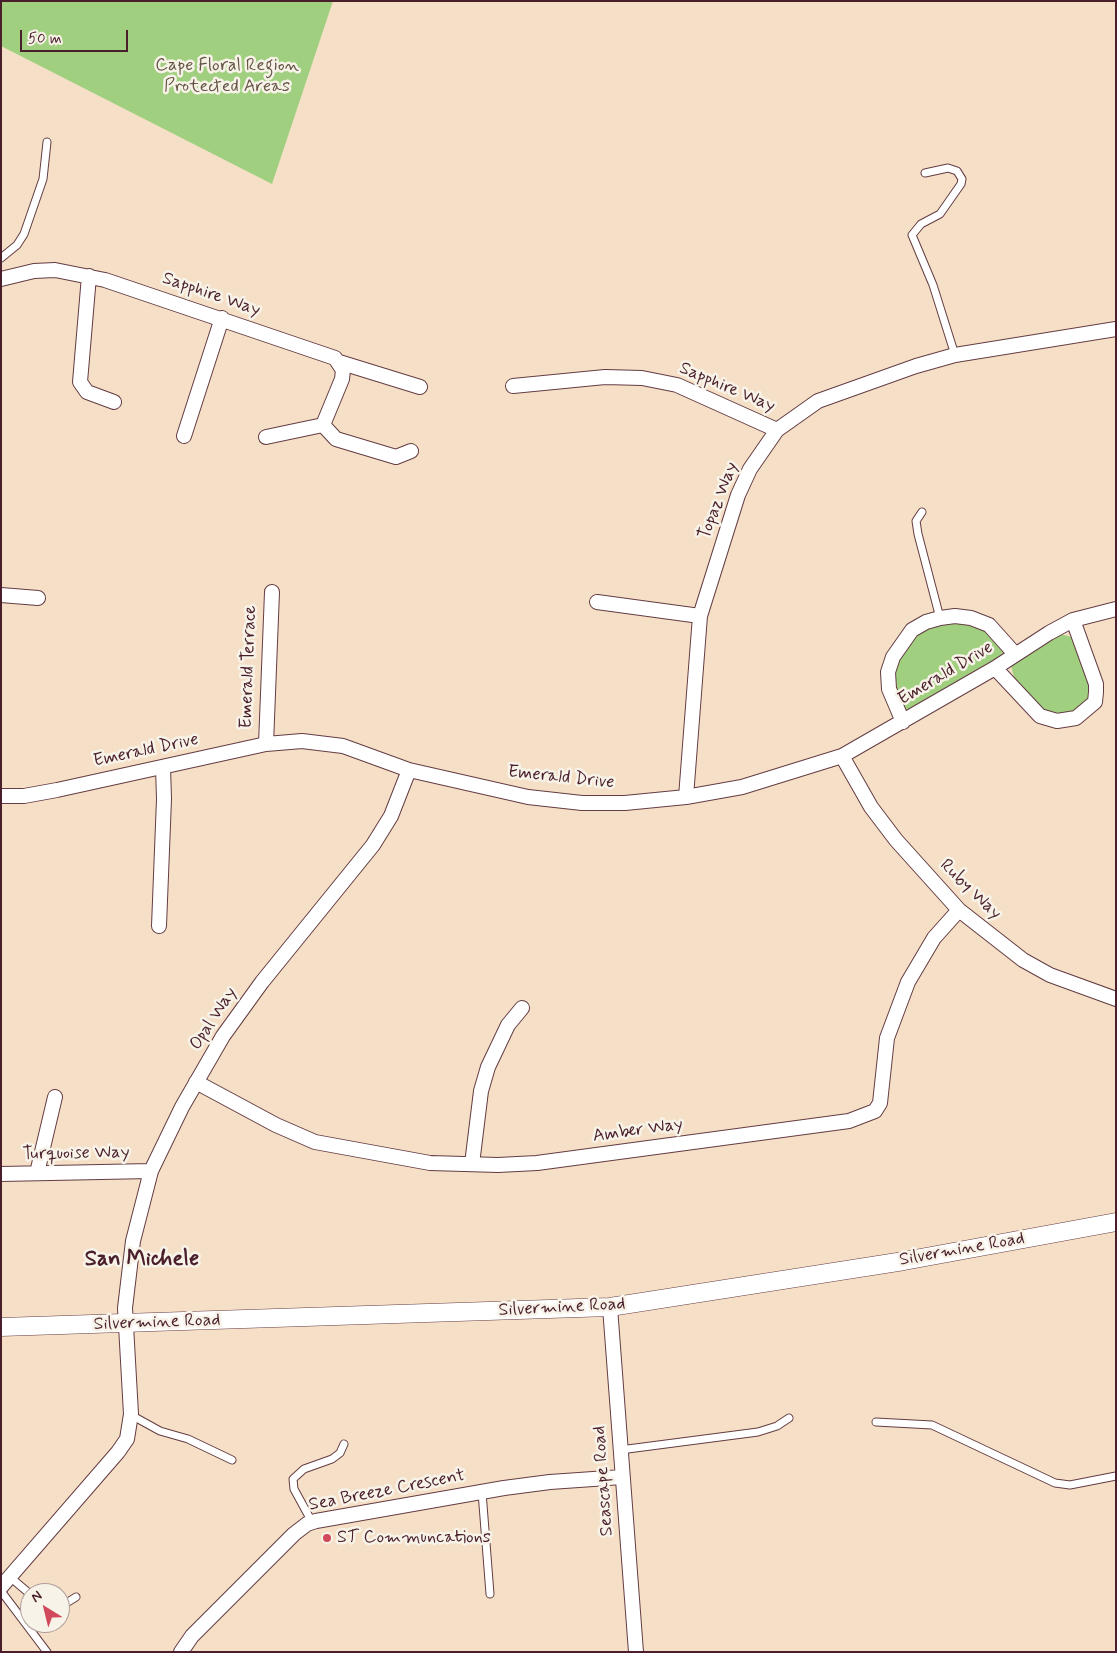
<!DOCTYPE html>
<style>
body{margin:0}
#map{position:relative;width:1117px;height:1653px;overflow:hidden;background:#f5e0c7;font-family:Mynerve,sans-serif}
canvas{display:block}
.frame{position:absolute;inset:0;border:2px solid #4a1f2b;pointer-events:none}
.north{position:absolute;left:20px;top:1583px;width:50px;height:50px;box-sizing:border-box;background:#f7f3e8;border:1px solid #b29e9c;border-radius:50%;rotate:324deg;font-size:14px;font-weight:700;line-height:20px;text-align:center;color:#4a1f2b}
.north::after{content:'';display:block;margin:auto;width:18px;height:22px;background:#d1495b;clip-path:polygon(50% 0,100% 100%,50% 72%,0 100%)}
.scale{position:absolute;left:20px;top:30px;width:108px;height:22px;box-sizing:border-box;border:2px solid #4a1f2b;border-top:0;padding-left:6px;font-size:15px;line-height:18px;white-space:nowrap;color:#4a1f2b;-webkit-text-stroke:4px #f7f3e8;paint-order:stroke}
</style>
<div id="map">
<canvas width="1117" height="1653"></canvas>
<div class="frame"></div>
<div class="north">N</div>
<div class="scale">50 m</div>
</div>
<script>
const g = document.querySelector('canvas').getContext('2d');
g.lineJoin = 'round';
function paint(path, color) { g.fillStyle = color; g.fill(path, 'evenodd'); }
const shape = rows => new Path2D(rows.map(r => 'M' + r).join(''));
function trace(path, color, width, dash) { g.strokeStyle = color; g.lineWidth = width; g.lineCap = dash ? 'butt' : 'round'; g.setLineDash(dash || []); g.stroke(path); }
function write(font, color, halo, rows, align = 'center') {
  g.font = font + ' Mynerve,sans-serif'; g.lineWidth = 5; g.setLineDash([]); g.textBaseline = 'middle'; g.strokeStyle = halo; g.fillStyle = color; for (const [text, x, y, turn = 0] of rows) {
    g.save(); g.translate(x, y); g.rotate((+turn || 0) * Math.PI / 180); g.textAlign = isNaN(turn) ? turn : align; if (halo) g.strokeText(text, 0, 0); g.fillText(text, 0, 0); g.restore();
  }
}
paint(shape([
 [1,1,333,1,272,184,1,46],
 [955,622,982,623,1011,657,903,719,888,679,904,647,922,628],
 [1060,634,1080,639,1093,703,1073,719,1038,714,1015,681,1011,666,1022,656]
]), '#a0d07f');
const service = shape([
 [925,173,948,168,957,171,962,179,961,184,940,214,921,224,912,235,933,285,955,355],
 [1,258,17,245,24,234,43,179,47,142],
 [922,512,916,521,918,534,940,618],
 [131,1415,160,1431,188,1439,232,1460],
 [876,1422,932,1425,1055,1483,1070,1485,1116,1476],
 [620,1450,758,1432,777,1426,789,1418],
 [482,1492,490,1594],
 [312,1522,294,1489,293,1479,304,1469,332,1459,340,1453,344,1444],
 [10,1577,30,1594],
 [1,1591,47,1652],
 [60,1607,76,1597]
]);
const minor = shape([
 [89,276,80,382,87,392,114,402],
 [1,279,34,271,55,270,105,280,335,358,343,370,342,379,323,425],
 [339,362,420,387],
 [513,386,605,377,642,378,677,385,777,430],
 [184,436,222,318],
 [266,437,323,425,336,439,396,457,411,451],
 [1,595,38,598],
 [597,602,700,616],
 [995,668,1040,716,1057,721,1076,718,1095,702,1096,692,1096,684,1073,620],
 [903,722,889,689,888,672,893,657,912,630,926,622,940,618,955,616,971,618,989,625,1015,654],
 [266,744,272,592],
 [842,756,871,807,896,840,959,910,1023,960,1050,975,1116,999],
 [1,796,24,796,57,790,266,744,302,741,343,746,409,770,528,797,582,803,625,803,686,797,742,787,842,756,995,668,1049,633,1073,620,1116,609],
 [686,797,700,616,738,495,750,469,777,430,818,401,916,366,955,355,1116,329],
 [159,926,164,799,163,767],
 [196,1082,276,1125,315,1142,430,1163,498,1165,537,1163,849,1121,875,1111,880,1103,887,1038,908,982,934,938,959,910],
 [472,1164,481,1091,488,1067,508,1025,522,1008],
 [37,1173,55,1097],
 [1,1174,151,1171],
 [610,1307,636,1652],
 [1,1587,118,1452,127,1439,131,1414,125,1308,133,1241,151,1171,182,1107,223,1036,262,982,373,845,391,816,409,770],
 [181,1652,192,1636,294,1534,307,1524,316,1521,504,1488,550,1482,622,1477]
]);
const tertiary = shape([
 [1,1327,610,1307,904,1261,1116,1222]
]);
trace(service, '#643c42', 9);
trace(minor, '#643c42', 16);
trace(tertiary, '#643c42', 19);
trace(service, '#fff', 7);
trace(minor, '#fff', 14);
trace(tertiary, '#fff', 18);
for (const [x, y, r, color] of [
 [327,1538,5,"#d1495b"]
]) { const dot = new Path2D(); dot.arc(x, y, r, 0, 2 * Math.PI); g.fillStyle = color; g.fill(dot); trace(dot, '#f7f3e8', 2); }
write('18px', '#645444', '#f7f3e8', [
 ["Cape Floral Region",227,66],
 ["Protected Areas",227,87]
]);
write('18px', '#4a1f2b', '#f7f3e8', [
 ["Sapphire Way",211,295,19],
 ["Sapphire Way",727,388,23],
 ["Topaz Way",719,501,-69],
 ["Emerald Terrace",249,667,-88],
 ["Emerald Drive",946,674,-31],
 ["Emerald Drive",146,751,-12],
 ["Emerald Drive",561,778,6],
 ["Ruby Way",970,890,44],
 ["Opal Way",214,1019,-57],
 ["Amber Way",638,1131,-8],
 ["Turquoise Way",76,1154,-1],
 ["Silvermine Road",962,1250,-10],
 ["Silvermine Road",562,1308,-3],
 ["Silvermine Road",157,1323,-2],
 ["Seascape Road",604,1481,-94],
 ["Sea Breeze Crescent",387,1491,-11]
]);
write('18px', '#4a1f2b', '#f7f3e8', [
 ["ST Communcations",337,1538]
], 'left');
write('bold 22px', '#4a1f2b', '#f7f3e8', [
 ["San Michele",142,1260]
]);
</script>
